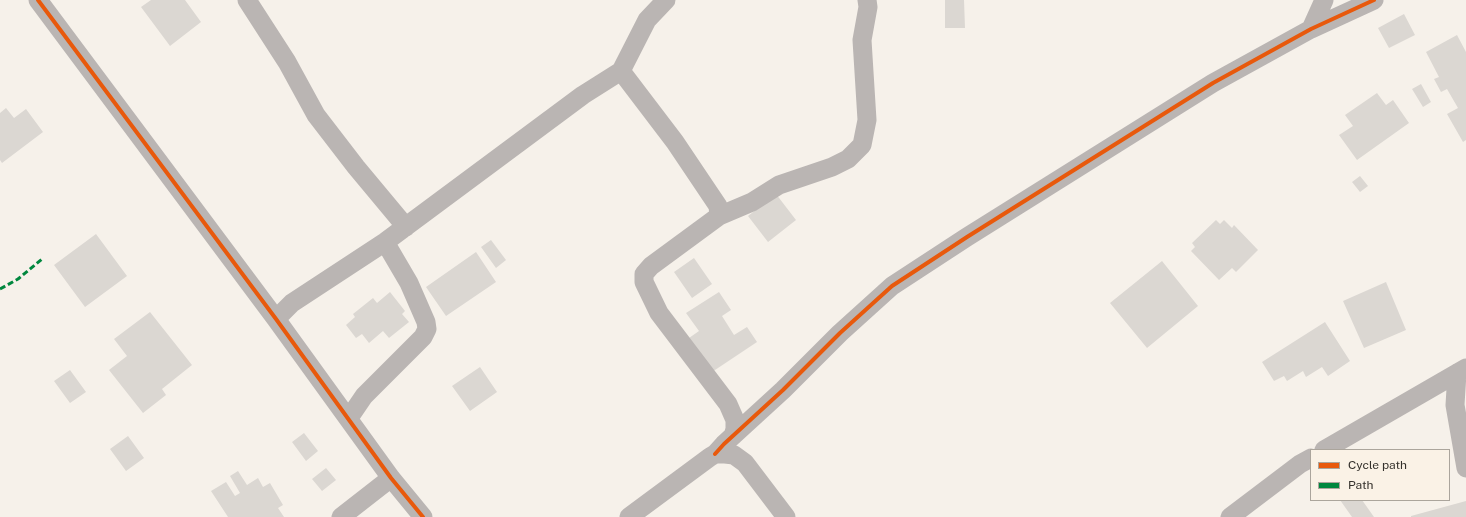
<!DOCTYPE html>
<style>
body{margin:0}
#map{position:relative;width:1466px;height:517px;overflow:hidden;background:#f6f1ea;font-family:"Public Sans",sans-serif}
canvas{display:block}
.legend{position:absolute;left:1310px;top:449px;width:140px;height:52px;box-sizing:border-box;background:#faf2e6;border:1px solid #aba59c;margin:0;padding:5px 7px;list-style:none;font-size:12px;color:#34312c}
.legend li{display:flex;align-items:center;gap:8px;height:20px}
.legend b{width:20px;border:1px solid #aba59c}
</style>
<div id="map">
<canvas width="1466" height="517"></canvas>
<ul class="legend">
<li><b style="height:5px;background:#e8590c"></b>Cycle path</li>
<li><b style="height:5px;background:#00873e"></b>Path</li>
</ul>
</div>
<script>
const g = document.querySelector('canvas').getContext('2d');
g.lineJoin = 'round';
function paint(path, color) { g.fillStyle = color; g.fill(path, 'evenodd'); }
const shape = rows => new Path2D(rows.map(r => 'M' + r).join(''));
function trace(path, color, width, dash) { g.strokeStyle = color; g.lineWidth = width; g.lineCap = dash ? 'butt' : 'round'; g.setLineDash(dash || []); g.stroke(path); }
paint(shape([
 [151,0,185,0,201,22,170,46,141,7],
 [945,0,964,0,965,28,945,28],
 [1404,14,1415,35,1389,48,1378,28],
 [1457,35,1466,52,1466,140,1463,142,1447,114,1458,108,1447,89,1441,92,1434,79,1439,77,1426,52],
 [1421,84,1431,102,1423,107,1412,89],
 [1377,93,1386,105,1393,100,1409,123,1357,160,1339,135,1353,126,1345,115],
 [6,108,14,118,26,109,43,132,2,163,0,160,0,113],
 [1360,176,1368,186,1360,192,1352,182],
 [776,194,796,220,768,242,748,216],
 [1216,220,1220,224,1224,220,1232,228,1234,225,1258,250,1236,272,1232,268,1219,280,1191,251,1195,247,1192,243],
 [96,234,127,276,85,307,54,265],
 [491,240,506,260,496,268,481,247],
 [476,252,496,282,446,316,426,287],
 [694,258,712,284,692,298,674,272],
 [1162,261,1198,306,1147,348,1110,303],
 [1386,282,1406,330,1364,348,1343,301],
 [390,292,405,311,402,314,409,322,389,338,383,331,369,343,362,334,356,338,346,325,355,317,353,314,373,298,377,303],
 [719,292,731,310,722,316,734,335,747,327,757,342,712,372,689,338,699,331,686,313],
 [150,312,192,365,162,389,166,395,143,413,109,370,127,356,114,339],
 [1325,322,1350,361,1328,376,1322,367,1306,377,1303,371,1287,381,1284,376,1274,381,1262,362],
 [480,367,497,392,470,411,452,386],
 [70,370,86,392,70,403,54,381],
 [304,433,318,451,306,461,292,442],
 [128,436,144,458,126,471,110,449],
 [326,468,336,480,322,491,312,479],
 [238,471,247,485,258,478,263,487,270,483,283,505,278,508,284,517,228,517,211,491,226,482,235,496,240,493,230,476],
 [1340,500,1362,500,1374,517,1352,517],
 [1466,501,1466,517,1411,517,1411,516]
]), '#dbd7d2');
trace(shape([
 [38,0,276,319,391,478,423,517],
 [247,0,287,62,316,115,356,167,406,227],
 [1311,29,1324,0],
 [621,71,675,142,718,206,719,216,651,266,644,274,644,282,659,313,728,404,735,420,735,429,733,436],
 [719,216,752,202,779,185,832,167,848,159,862,145,867,120,862,40,868,7,867,0],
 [276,319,292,303,385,242,583,95,621,71,647,20,666,0],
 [1457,373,1455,405,1466,468],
 [349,418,364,396,423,337,427,329,426,322,409,283,385,242],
 [1324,450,1466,368],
 [715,454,724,444,783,390,840,333,892,286,967,237,1213,83,1311,29,1374,0],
 [341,517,391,478],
 [629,517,710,457,715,454,725,454,734,455,745,463,786,517],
 [1230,517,1300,464,1311,458]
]), '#bab5b3', 19);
trace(shape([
 [0,289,18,279,42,259]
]), '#00873e', 3, [6, 3]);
trace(shape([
 [38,0,276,319,391,478,423,517],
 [715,454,724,444,783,390,840,333,892,286,967,237,1213,83,1311,29,1374,0]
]), '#e8590c', 4);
</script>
